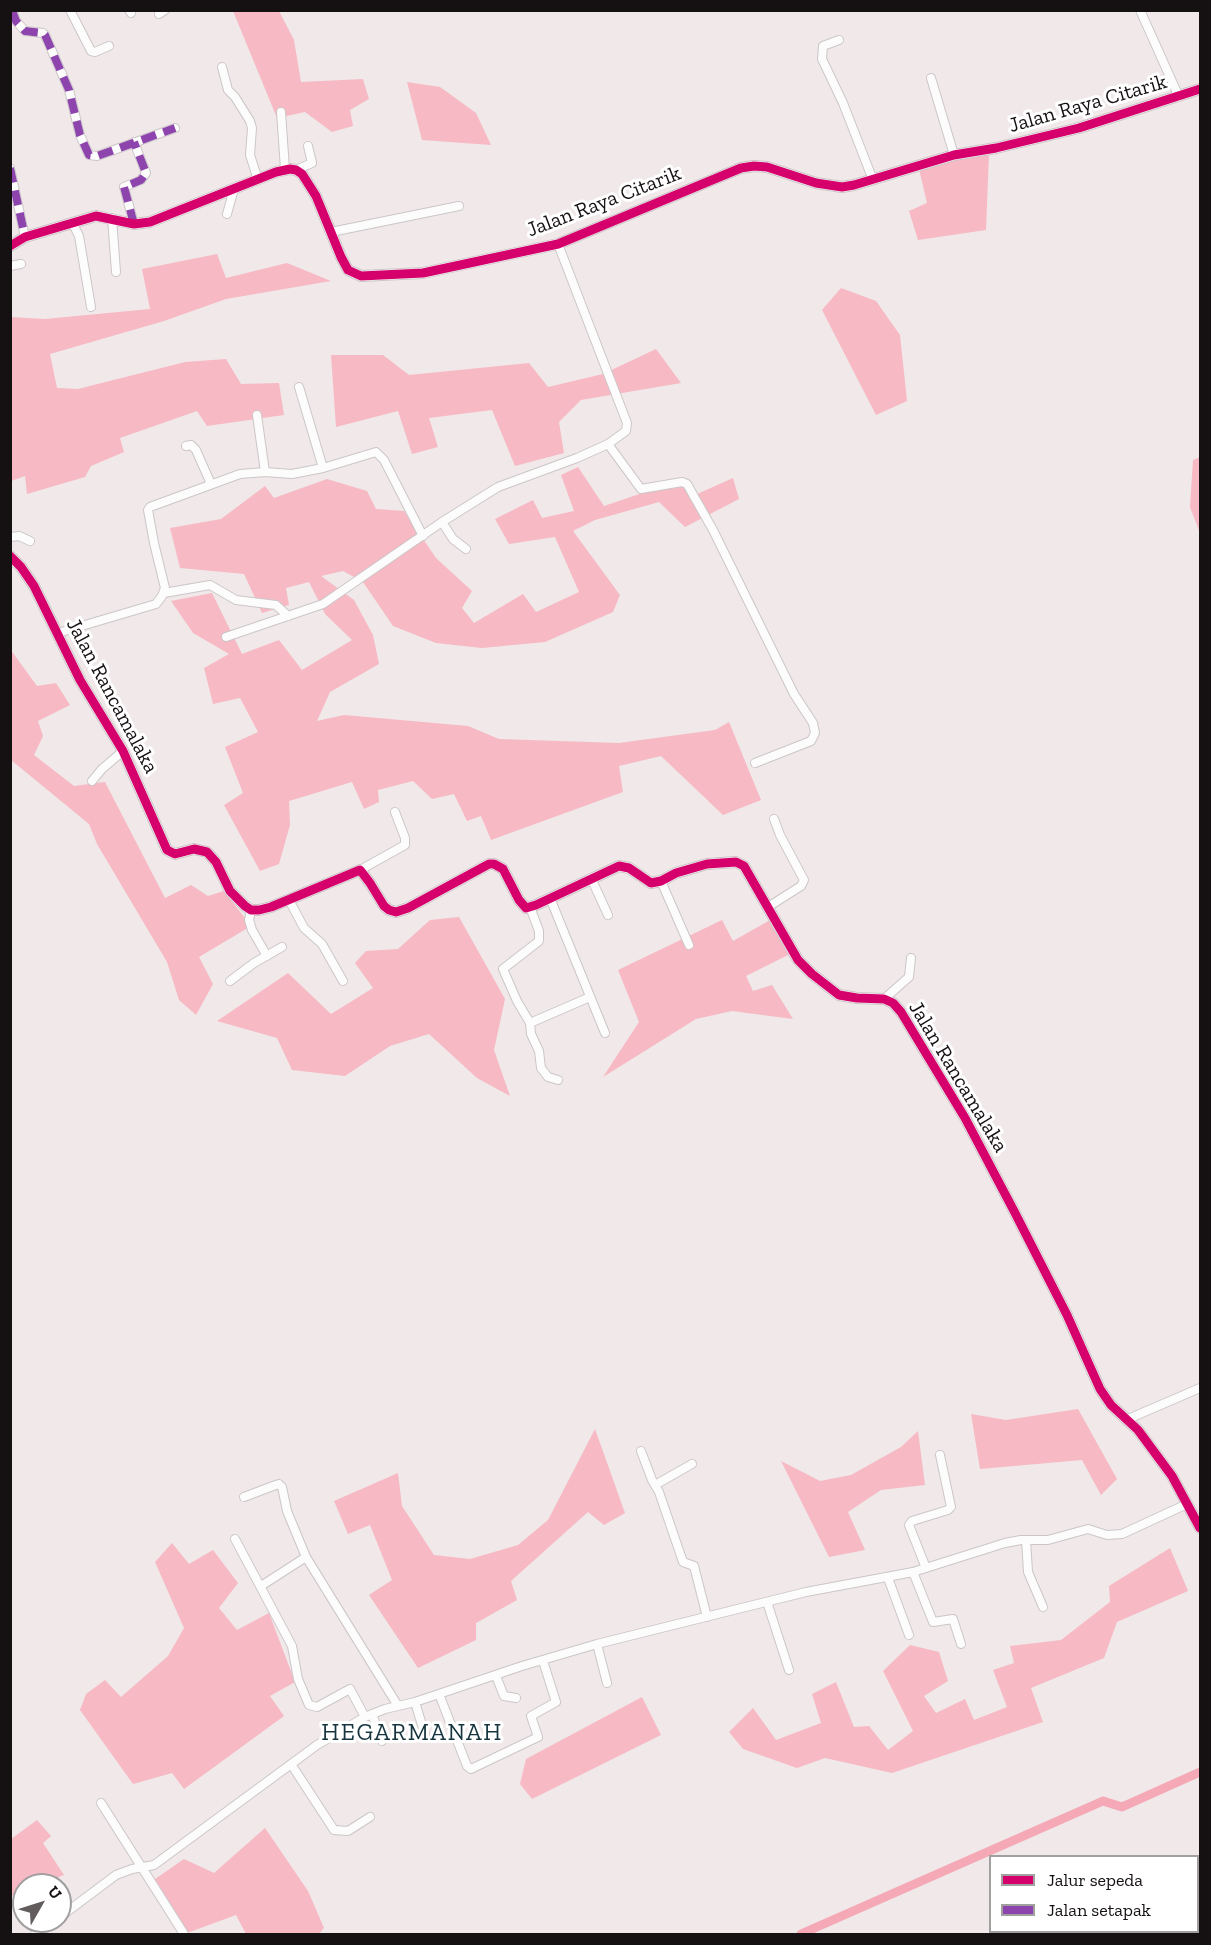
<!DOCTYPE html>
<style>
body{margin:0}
#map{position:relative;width:1211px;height:1945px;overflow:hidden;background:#f0e8e9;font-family:"Zilla Slab",serif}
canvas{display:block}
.frame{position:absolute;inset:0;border:12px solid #151011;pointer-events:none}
.legend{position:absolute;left:989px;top:1855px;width:210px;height:78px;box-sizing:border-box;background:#fff;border:2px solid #a19fa0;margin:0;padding:8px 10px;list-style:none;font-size:18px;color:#151011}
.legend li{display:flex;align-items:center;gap:12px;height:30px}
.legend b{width:30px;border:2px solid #a19fa0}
.north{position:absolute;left:12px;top:1873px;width:60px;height:60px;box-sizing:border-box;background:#fff;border:2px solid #a19fa0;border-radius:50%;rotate:51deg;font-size:16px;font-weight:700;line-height:24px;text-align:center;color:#151011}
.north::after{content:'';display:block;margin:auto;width:21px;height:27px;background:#625c5d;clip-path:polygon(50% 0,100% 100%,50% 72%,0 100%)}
</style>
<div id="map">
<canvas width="1211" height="1945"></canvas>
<div class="frame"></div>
<ul class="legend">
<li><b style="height:8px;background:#d6006c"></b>Jalur sepeda</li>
<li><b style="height:8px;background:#8e44ad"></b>Jalan setapak</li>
</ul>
<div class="north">U</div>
</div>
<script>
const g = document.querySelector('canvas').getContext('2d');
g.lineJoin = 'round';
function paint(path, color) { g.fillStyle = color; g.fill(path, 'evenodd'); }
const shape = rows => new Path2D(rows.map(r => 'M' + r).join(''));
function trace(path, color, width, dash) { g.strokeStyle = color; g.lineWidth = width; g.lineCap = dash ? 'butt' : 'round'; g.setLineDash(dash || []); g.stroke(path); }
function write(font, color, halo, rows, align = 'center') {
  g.font = font + ' "Zilla Slab",serif'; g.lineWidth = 6; g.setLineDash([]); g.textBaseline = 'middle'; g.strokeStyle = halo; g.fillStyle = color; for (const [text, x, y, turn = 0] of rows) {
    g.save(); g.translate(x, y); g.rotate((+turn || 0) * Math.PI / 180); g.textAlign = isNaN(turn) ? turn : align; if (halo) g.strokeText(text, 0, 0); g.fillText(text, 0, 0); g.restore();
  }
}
paint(shape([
 [233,11,279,11,294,40,301,82,363,79,369,99,350,110,353,126,332,132,305,112,277,118],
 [407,82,440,87,476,113,491,145,422,140],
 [959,152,989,153,986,230,918,240,909,211,927,203,919,169],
 [217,254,226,278,287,263,331,281,226,299,164,321,50,354,57,388,78,389,185,362,226,359,241,384,279,383,284,415,207,426,197,411,120,438,124,452,91,466,85,477,27,494,25,476,11,481,10,317,45,319,150,309,142,269],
 [841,288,876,301,900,335,907,401,876,415,822,310],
 [656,349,681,383,581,400,559,422,564,453,515,466,492,410,429,418,438,447,412,454,398,411,336,427,331,355,383,355,409,375,529,363,548,387,603,374],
 [1200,457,1200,533,1190,507,1193,460],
 [578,467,604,506,675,482,695,495,733,478,739,499,685,527,659,502,595,520,573,531,620,595,613,612,545,642,482,648,436,643,393,626,363,582,343,571,321,576,354,600,373,635,379,664,330,692,317,721,344,715,468,726,499,739,619,743,715,730,729,722,761,800,723,815,661,756,619,766,623,792,491,840,481,816,467,821,454,794,432,799,413,781,378,790,379,802,364,809,352,782,289,801,290,825,279,864,260,871,224,805,243,793,225,747,258,732,240,698,213,704,204,668,229,654,193,633,171,601,212,593,242,654,279,640,302,670,352,640,325,614,309,582,286,588,289,605,262,613,244,574,180,568,170,528,221,519,265,486,274,498,327,479,367,491,376,509,404,511,436,558,472,591,462,608,474,623,523,594,536,612,579,592,555,537,509,544,495,519,533,500,542,518,574,511,561,475],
 [10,649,37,686,56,683,70,705,38,721,43,736,34,755,74,786,105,782,165,898,191,885,208,896,224,891,251,926,199,957,213,984,196,1015,179,1000,167,962,97,844,89,824,11,760],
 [459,917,505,999,494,1050,510,1096,477,1078,429,1034,390,1046,345,1076,292,1070,277,1038,217,1021,288,973,331,1014,373,988,355,963,366,951,398,949,430,920],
 [772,919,794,952,746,976,753,991,772,985,793,1019,732,1011,696,1019,603,1077,639,1022,618,970,722,920,733,941],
 [1078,1409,1117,1479,1101,1495,1082,1460,980,1469,971,1414,1006,1420],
 [595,1429,625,1513,604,1525,588,1512,511,1581,517,1600,476,1623,476,1640,418,1668,369,1595,392,1580,370,1525,348,1534,334,1501,398,1473,402,1506,434,1555,470,1559,518,1545,548,1520],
 [918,1431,925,1485,881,1490,848,1512,865,1550,829,1557,781,1461,820,1481,851,1475,901,1447],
 [172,1543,189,1564,213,1550,238,1583,219,1608,237,1630,269,1613,295,1682,270,1696,284,1716,184,1789,172,1773,133,1784,80,1710,86,1694,105,1680,121,1697,168,1656,184,1628,155,1562],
 [1170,1548,1188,1591,1117,1622,1104,1658,1031,1688,1043,1722,892,1773,825,1758,797,1768,743,1749,729,1732,753,1708,776,1740,821,1723,812,1694,836,1682,854,1727,869,1726,888,1750,913,1731,883,1671,910,1645,939,1652,948,1681,924,1696,936,1713,965,1699,974,1720,1007,1707,993,1670,1014,1663,1010,1646,1061,1640,1110,1602,1109,1586],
 [642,1697,661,1735,532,1799,520,1784,526,1759],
 [37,1820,51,1836,43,1843,64,1875,39,1885,24,1885,24,1891,11,1896,11,1839],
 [265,1828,308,1891,324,1928,319,1934,246,1934,236,1915,187,1933,155,1879,184,1859,214,1873]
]), '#f7b9c3');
trace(shape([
 [801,1934,1103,1801,1122,1807,1200,1772]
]), '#f5a8b5', 9);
const minor = shape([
 [12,10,16,21,25,31,43,33,45,35,69,90,80,135,89,155,97,156,175,128],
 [70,10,91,51,95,52,109,46],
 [129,10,131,13],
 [1140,10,1179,97],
 [159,14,165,10],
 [839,40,823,46,822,59,843,103,873,180],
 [222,67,228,90,235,97,250,121,252,128,250,155,258,180],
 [931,78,954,155],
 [281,112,285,169],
 [10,168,25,237],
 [296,170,312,163,308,146],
 [227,214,234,189],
 [112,218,116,272],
 [72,222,79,236,91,307],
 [134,224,124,187,141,180,146,173,134,142],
 [331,232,459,206],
 [10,266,21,264],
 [299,387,323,468],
 [257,415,265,472],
 [608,444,641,489,682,482,687,484,713,530,794,694,813,723,815,733,811,741,755,763],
 [186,446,191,445,196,450,211,484],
 [442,522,453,539,466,549],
 [10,537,19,536,30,541],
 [164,593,210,585,236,600,276,605,288,616],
 [58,633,156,604,162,596,165,588,154,543,148,510,150,507,240,474,265,472,292,474,323,468,376,452,384,460,423,536],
 [226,637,323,604,442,522,498,487,577,458,608,444,626,431,627,423,558,244],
 [92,781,102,769,123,751],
 [360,870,405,845,405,838,395,812],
 [591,878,608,915],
 [661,881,689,945],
 [550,898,605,1033],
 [289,900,304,928,322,944,343,981],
 [530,907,539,931,539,941,503,969,517,1001,530,1023,531,1034,539,1051,541,1068,548,1077,558,1080],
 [768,907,801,886,804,880,780,835,774,819],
 [251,910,249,920,252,930,267,956],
 [230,981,254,963,282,947],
 [884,999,909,977,911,958],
 [530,1023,590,997],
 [1128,1419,1200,1388],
 [641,1451,652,1480,659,1492,683,1562,694,1566,707,1617],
 [655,1485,692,1464],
 [244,1497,273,1486,279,1484,282,1487,287,1511,306,1557,398,1706],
 [235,1539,292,1646,298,1679,309,1705,317,1707,350,1689,365,1717],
 [1026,1540,1028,1572,1043,1607],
 [926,1568,909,1525,912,1521,948,1510,951,1507,940,1455],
 [913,1572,933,1622,953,1619,961,1644],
 [888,1578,909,1635],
 [261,1586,306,1557],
 [767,1602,789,1670],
 [597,1644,607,1683],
 [496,1676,504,1696,516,1698],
 [439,1694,467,1766,471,1769,538,1737,531,1716,556,1702,543,1661],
 [415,1702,425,1735],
 [372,1714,382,1741],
 [291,1764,334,1830,348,1831,370,1817],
 [101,1803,184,1934],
 [60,1917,116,1875,132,1869,154,1865,317,1745,365,1717,385,1709,415,1702,522,1666,597,1644,806,1592,913,1572,1005,1543,1021,1540,1048,1540,1088,1529,1107,1535,1122,1534,1187,1504],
 [35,1934,55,1921]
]);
const tertiary = shape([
 [10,246,25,237,96,216,134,224,150,222,276,172,290,169,296,170,302,174,316,196,341,257,348,270,361,276,423,273,558,244,741,168,754,166,767,167,816,183,842,187,854,185,954,155,996,148,1079,128,1200,89],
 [10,556,21,567,34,586,80,680,123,751,167,850,175,854,194,849,207,852,216,862,230,891,245,906,251,910,259,910,271,907,360,870,370,883,384,906,389,910,396,912,408,908,489,864,494,864,503,869,519,900,526,908,536,905,619,866,629,868,651,883,661,881,676,873,707,864,736,862,744,866,798,960,812,974,839,995,857,998,884,999,893,1003,901,1012,965,1118,1014,1211,1067,1315,1100,1389,1111,1405,1138,1430,1172,1476,1200,1528]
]);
trace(minor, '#ccc6c7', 10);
trace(tertiary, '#ccc6c7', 12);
trace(minor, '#fdfcfc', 8);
trace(tertiary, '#fdfcfc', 10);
trace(shape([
 [12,10,16,21,25,31,43,33,45,35,69,90,80,135,89,155,97,156,175,128],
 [10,168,25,237],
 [134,224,124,187,141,180,146,173,134,142]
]), '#8e44ad', 8, [15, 8]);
trace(shape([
 [10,246,25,237,96,216,134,224,150,222,276,172,290,169,296,170,302,174,316,196,341,257,348,270,361,276,423,273,558,244,741,168,754,166,767,167,816,183,842,187,854,185,954,155,996,148,1079,128,1200,89],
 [10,556,21,567,34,586,80,680,123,751,167,850,175,854,194,849,207,852,216,862,230,891,245,906,251,910,259,910,271,907,360,870,370,883,384,906,389,910,396,912,408,908,489,864,494,864,503,869,519,900,526,908,536,905,619,866,629,868,651,883,661,881,676,873,707,864,736,862,744,866,798,960,812,974,839,995,857,998,884,999,893,1003,901,1012,965,1118,1014,1211,1067,1315,1100,1389,1111,1405,1138,1430,1172,1476,1200,1528]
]), '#d6006c', 9);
write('21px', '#151011', '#fff', [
 ["Jalan Raya Citarik",1088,104,-16],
 ["Jalan Raya Citarik",604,202,-21],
 ["Jalan Rancamalaka",112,696,62],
 ["Jalan Rancamalaka",958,1077,59]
]);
g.letterSpacing = '1.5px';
write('24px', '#15343e', '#fff', [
 ["HEGARMANAH",412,1733]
]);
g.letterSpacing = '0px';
</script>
